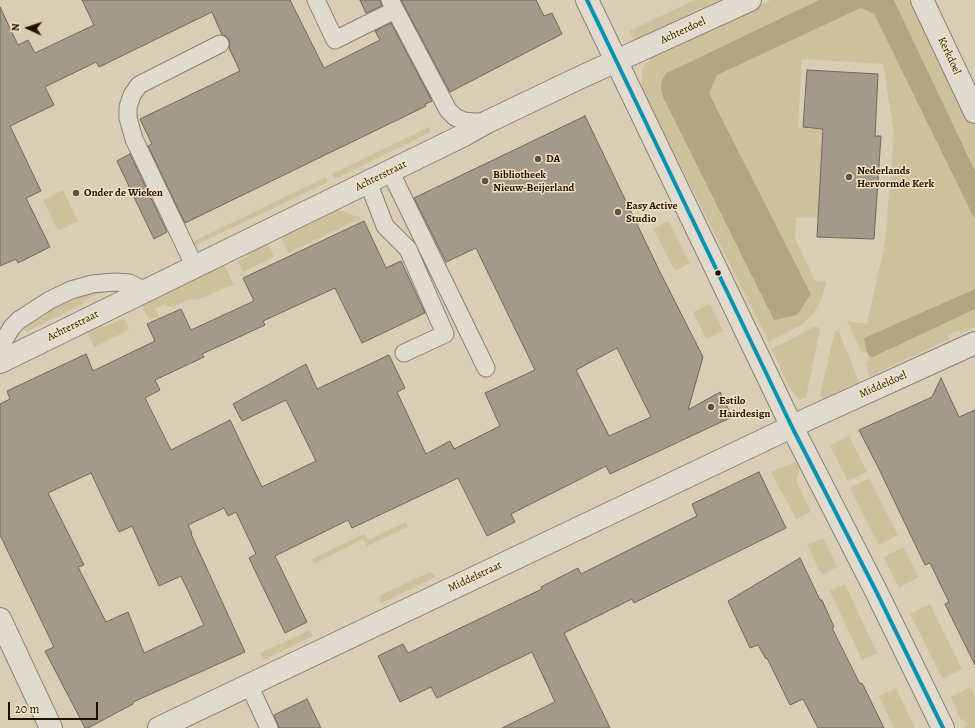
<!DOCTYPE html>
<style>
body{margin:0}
#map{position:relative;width:975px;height:728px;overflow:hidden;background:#d7ceb4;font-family:Alegreya,serif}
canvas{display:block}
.north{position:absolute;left:8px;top:8px;width:40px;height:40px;-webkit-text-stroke:3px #efe4c4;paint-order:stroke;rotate:273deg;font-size:11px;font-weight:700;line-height:16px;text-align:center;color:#270e03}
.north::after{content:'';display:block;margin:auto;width:14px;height:18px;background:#270e03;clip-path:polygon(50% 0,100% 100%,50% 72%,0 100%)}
.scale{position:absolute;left:8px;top:702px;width:90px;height:18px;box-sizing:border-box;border:2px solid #270e03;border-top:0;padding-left:5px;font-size:12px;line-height:14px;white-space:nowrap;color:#270e03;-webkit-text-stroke:3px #efe4c4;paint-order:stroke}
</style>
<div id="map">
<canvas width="975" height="728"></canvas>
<div class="north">N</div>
<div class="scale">20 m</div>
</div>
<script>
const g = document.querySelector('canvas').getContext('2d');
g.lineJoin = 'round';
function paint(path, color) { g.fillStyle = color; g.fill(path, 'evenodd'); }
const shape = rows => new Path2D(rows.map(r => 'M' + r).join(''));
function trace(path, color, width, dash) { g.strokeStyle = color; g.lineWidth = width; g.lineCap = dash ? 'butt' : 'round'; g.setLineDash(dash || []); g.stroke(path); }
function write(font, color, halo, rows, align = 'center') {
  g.font = font + ' Alegreya,serif'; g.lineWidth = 3; g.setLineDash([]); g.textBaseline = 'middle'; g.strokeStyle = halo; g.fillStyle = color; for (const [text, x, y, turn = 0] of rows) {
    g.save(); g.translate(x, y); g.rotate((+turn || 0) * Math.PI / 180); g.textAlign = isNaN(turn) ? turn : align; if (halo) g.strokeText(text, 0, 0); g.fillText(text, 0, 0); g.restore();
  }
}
paint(shape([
 [694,0,719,0,634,41,630,31],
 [771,0,819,0,673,70,667,73,662,80,774,319,797,315,811,293,709,92,716,75,861,8,874,14,975,220,975,289,864,338,866,351,862,353,847,321,867,324,885,243,894,133,883,64,802,59,798,127,823,129,818,218,796,217,795,238,815,281,826,282,821,301,813,314,801,325,769,342,644,93,642,86,642,70,646,63,654,56],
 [894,0,917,0,975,122,975,171],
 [429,127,431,132,335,179,332,174],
 [326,177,328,182,192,247,190,243],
 [63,190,78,221,58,231,43,200],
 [336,209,361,218,288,253,280,236],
 [668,221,690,263,675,271,653,229],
 [268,243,274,257,243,272,237,261,247,257,246,253],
 [224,265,234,284,198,300,190,299,173,307,168,307,164,304,155,309,159,316,149,320,141,304,219,266],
 [95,292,99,293,96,295,85,300,80,305,28,331,24,330,24,327,50,310,77,298],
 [710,304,723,331,706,339,693,312],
 [975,309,975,327,961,334,959,330,948,335,949,339,869,377,866,364,870,357,873,357],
 [124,318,129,330,94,347,86,331,102,324,104,327],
 [814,327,818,327,820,330,806,397,800,400,789,387,772,349],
 [837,330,839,332,859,382,824,399,821,396,821,391,835,331],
 [849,436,867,472,848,481,830,445],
 [795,462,800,469,796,480,811,512,796,519,771,472],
 [869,478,898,535,879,545,850,488],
 [406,522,408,527,367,546,363,539,314,564,312,559,364,534,368,540],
 [823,538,837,567,822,575,807,545],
 [903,547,919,577,899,588,884,557],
 [430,572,436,577,380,604,381,595],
 [845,584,877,653,862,660,830,591],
 [930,604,962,669,943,679,910,614],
 [310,630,313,636,264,660,260,653],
 [970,687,975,697,975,728,966,728,965,726,967,725,964,719,961,720,951,697],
 [896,688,915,728,894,728,879,696]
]), '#cec09c');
paint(shape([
 [819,0,894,0,975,171,975,220,874,14,861,8,717,75,709,93,811,294,797,315,774,320,663,97,661,89,662,80,666,73,673,70],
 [975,289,975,309,873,357,870,357,866,351,864,338]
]), '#b4a483');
const building = shape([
 [82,0,290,0,324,68,380,40,375,31,391,23,432,101,425,104,426,106,185,223,148,146,152,144,140,119,240,71,229,48,230,44,229,40,226,36,222,35,212,12,99,67,96,62,45,87,54,105,10,126,41,191,26,198,50,247,18,263,16,259,0,266,0,7,18,45,28,40,35,53,94,25,82,0],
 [360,0,380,0,382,6,366,13,360,0],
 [401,0,536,0,544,16,552,13,562,34,450,92,401,0],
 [807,70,878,74,875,136,881,136,874,239,817,237,823,129,803,127,807,70],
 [585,116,659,270,703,357,688,410,720,392,732,417,610,474,606,466,511,514,515,522,487,536,458,478,352,528,348,520,275,556,307,622,285,633,249,558,256,554,236,512,228,516,224,508,188,525,192,533,191,534,245,652,133,702,133,704,88,728,85,728,45,651,54,647,0,535,0,404,10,399,7,391,86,354,93,371,155,341,147,324,181,309,191,330,254,301,243,278,364,221,386,268,401,261,425,313,362,343,335,288,263,321,265,325,202,354,204,357,155,380,160,390,145,398,171,450,230,420,262,487,316,461,286,400,242,421,233,404,306,364,317,389,389,355,405,388,397,392,426,454,450,441,454,449,500,426,485,393,535,370,476,248,446,262,414,198,585,116],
 [617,348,651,417,609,436,576,370,617,348],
 [91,473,119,532,132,526,159,586,181,576,204,625,144,653,128,612,106,622,78,567,84,565,48,493,91,473],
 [130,154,167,232,154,239,117,161,130,154],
 [941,378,959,417,975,410,975,665,945,604,949,602,930,563,925,565,879,469,859,430,932,397,941,378],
 [759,472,786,528,634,603,632,599,564,633,610,728,502,728,555,702,532,652,437,698,431,687,400,702,378,656,403,644,408,653,542,589,541,587,578,568,581,574,697,516,692,504,759,472],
 [800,558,820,600,822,600,834,627,832,628,860,684,862,683,884,728,818,728,803,699,790,705,767,658,766,659,758,645,750,648,728,601,800,558],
 [307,699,321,728,279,728,274,715,307,699]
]);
paint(building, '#a39b8a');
trace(building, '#706759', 1);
const service = shape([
 [316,0,335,40,395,10],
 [390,0,448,110,455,117,464,121,474,122,487,122],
 [390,171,486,368],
 [368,182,385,226,408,249,445,334,404,353],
 [195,267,134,139,128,118,128,107,132,95,139,85,220,44],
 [0,358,3,342,12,327,19,320,50,300,71,290,92,284,115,282,129,283,146,291],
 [249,685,269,728]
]);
const minor = shape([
 [587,0,792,427,876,591,943,728],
 [922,0,975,112],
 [0,362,464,135,487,122,579,78,750,0],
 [0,619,51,728],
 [159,728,810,418,975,343]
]);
trace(service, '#898071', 19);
trace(minor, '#898071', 24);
trace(service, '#e0dbce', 17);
trace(minor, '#e0dbce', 22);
trace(shape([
 [587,0,792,427,876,591,943,728]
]), '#0692b0', 4);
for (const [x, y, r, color] of [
 [538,159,4,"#655141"],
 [849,177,4,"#655141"],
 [485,181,4,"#655141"],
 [76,193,4,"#655141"],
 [618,212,4,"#655141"],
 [718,273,3.5,"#270e03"],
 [711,407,4,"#655141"]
]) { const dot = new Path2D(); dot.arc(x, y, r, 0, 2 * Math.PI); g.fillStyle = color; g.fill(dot); trace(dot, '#efe4c4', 1.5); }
write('11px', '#270e03', '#efe4c4', [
 ["Achterdoel",683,31,-25],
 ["Kerkdoel",949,56,65],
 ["Achterstraat",381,176,-26],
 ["Achterstraat",73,326,-26],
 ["Middeldoel",883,385,-24],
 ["Middelstraat",475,577,-25]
]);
write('bold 11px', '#270e03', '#efe4c4', [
 ["DA",546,159],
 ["Nederlands",857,171],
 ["Hervormde Kerk",857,184],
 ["Bibliotheek",493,175],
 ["Nieuw-Beijerland",493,188],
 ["Onder de Wieken",84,193],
 ["Easy Active",626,206],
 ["Studio",626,219],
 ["Estilo",719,401],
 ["Hairdesign",719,414]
], 'left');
</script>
